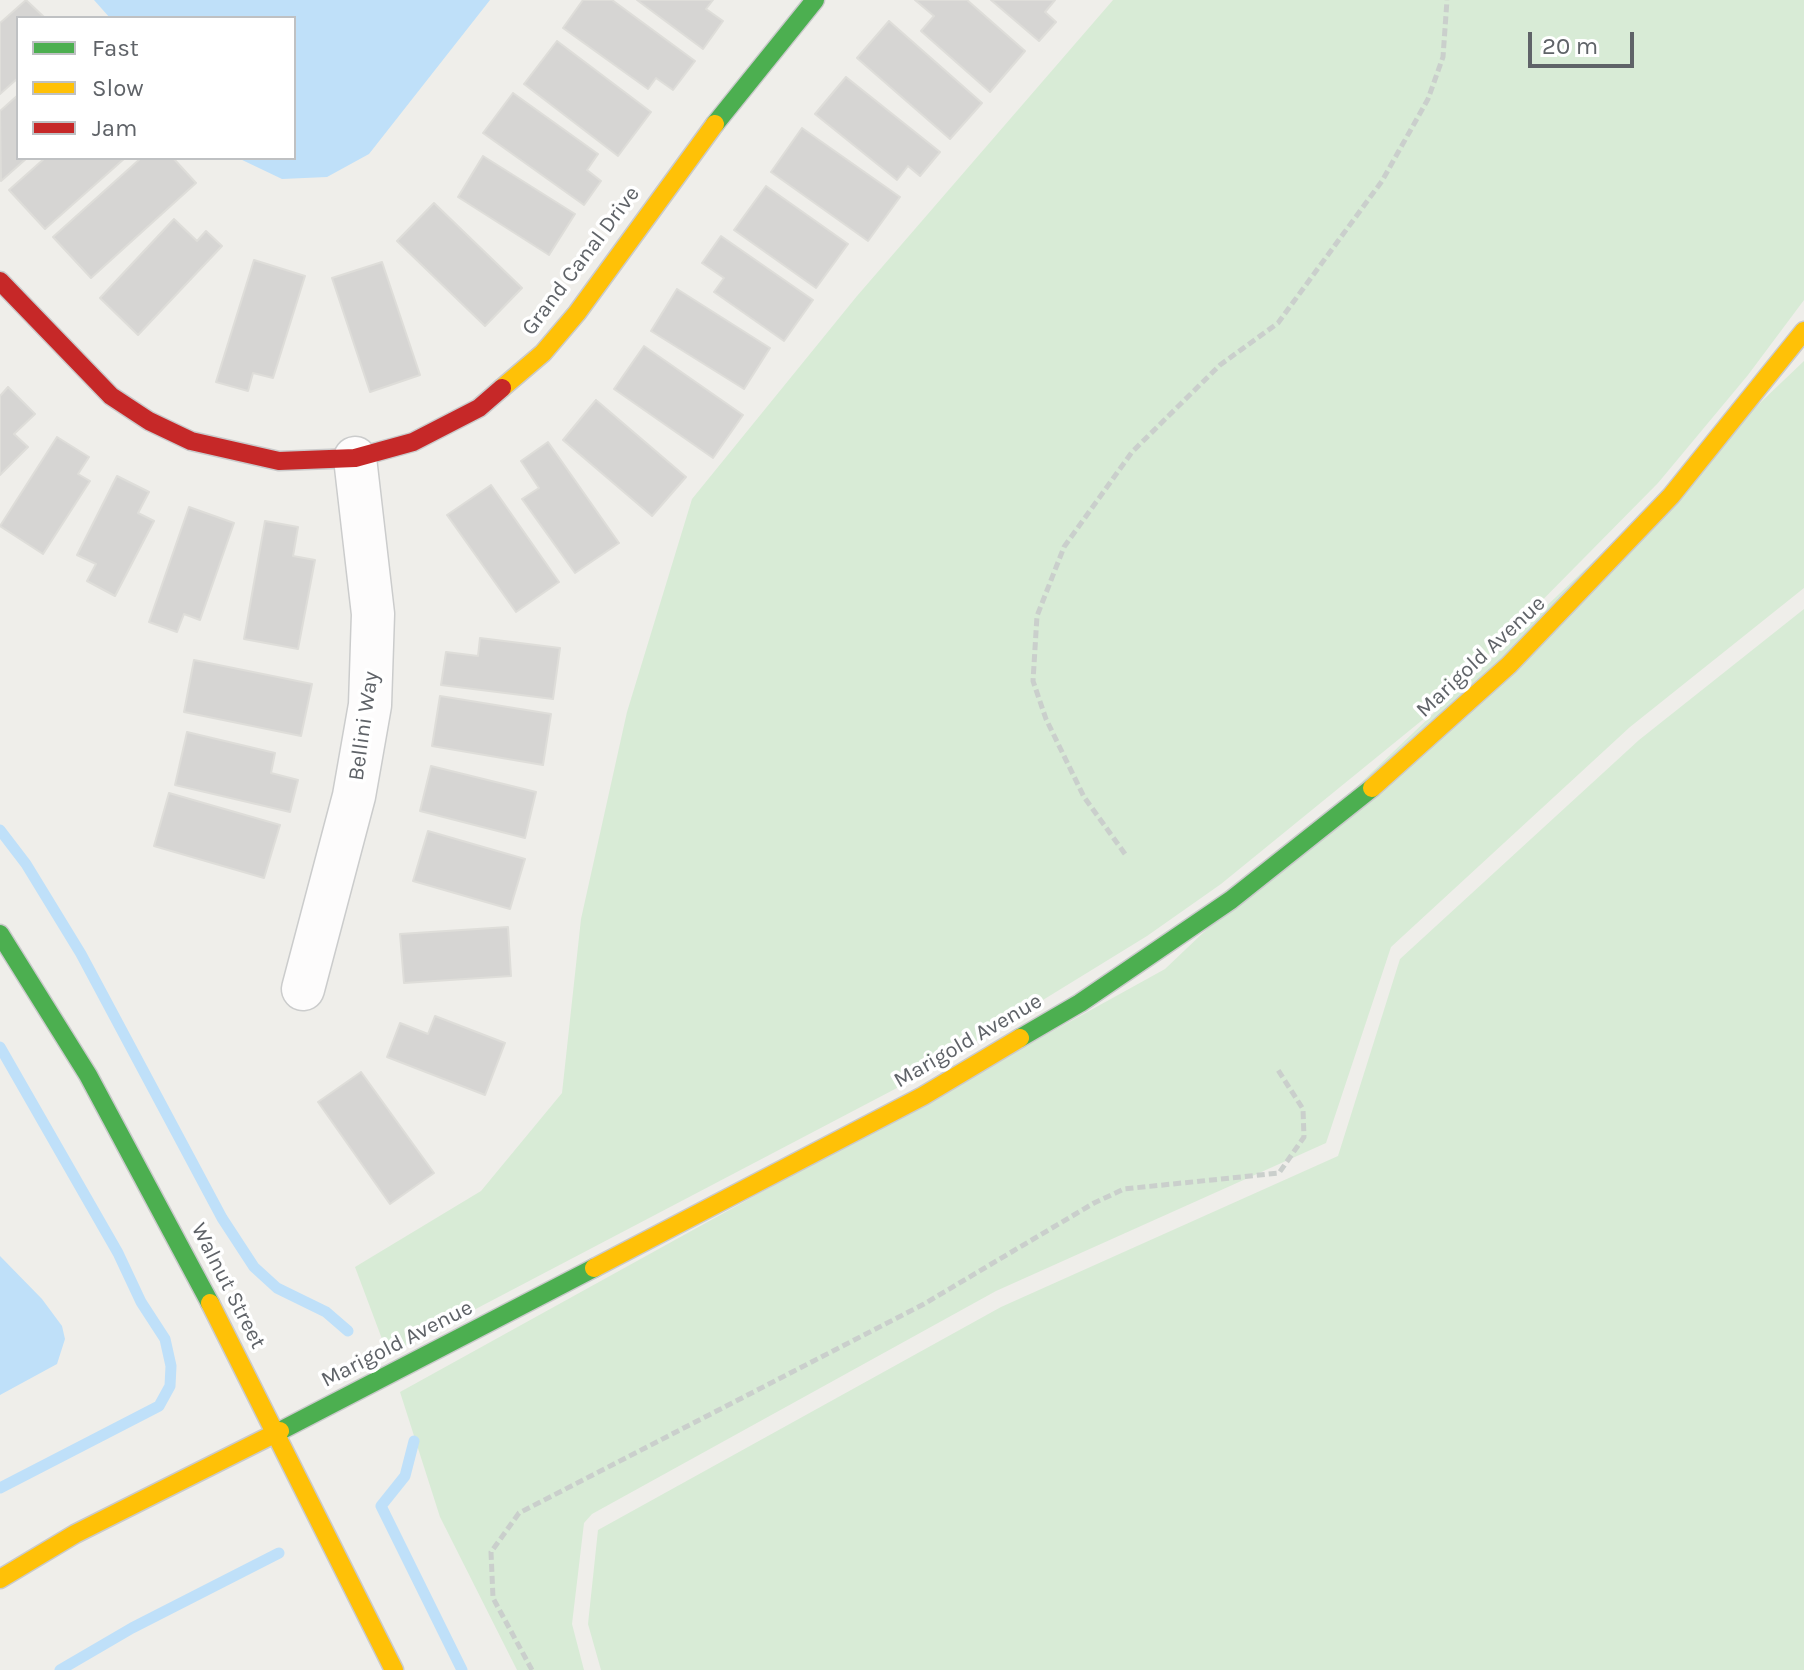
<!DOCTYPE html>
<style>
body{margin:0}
#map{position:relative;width:1804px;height:1670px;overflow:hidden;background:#efeeea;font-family:Karla,sans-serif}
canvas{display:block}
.legend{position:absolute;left:16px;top:16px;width:280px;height:144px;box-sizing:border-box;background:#fff;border:2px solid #bfc1c3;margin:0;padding:10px 14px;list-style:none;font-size:24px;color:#5f6368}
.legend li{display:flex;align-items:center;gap:16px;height:40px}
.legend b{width:40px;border:2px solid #bfc1c3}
.scale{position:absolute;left:1528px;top:32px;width:106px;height:36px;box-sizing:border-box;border:4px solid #5f6368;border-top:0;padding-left:10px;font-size:24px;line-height:28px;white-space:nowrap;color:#5f6368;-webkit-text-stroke:6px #fff;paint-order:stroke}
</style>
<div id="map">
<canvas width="1804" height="1670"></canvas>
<ul class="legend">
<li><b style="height:10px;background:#4caf50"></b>Fast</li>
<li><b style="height:10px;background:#ffc107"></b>Slow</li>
<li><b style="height:10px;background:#c62828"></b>Jam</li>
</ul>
<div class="scale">20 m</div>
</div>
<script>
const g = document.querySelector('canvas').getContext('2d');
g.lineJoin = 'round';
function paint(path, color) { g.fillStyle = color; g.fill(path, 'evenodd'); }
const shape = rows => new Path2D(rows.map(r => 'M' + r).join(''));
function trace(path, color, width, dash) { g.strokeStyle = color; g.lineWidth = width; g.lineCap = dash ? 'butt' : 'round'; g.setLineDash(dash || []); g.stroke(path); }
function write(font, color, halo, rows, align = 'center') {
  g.font = font + ' Karla,sans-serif'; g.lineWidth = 7; g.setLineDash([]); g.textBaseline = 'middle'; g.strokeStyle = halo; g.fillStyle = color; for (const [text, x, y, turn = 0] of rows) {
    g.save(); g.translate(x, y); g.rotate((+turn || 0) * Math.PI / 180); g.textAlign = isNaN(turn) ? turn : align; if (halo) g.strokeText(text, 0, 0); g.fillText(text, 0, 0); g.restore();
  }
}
paint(shape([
 [1113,0,1804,0,1804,300,1748,375,1658,483,1431,713,1221,884,1147,936,916,1078,388,1355,355,1267,481,1191,562,1093,581,919,627,712,692,499,857,296],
 [1804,361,1804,588,1630,727,1391,947,1326,1143,996,1291,592,1514,584,1523,572,1624,584,1670,517,1670,440,1517,400,1392,1165,969],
 [1804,609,1804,1670,601,1670,588,1624,598,1530,1001,1307,1338,1156,1400,959,1639,740]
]), '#d8ebd6');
paint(shape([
 [94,0,490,0,369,154,327,177,282,179,238,158,294,158,294,18,110,18],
 [0,1256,42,1299,62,1326,65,1339,57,1364,0,1395]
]), '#bfe0f9');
trace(shape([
 [0,830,26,864,81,954,222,1218,254,1267,277,1288,326,1312,348,1331],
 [0,1047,118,1253,141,1302,165,1339,171,1366,170,1386,159,1406,0,1488],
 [414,1441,405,1476,381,1506,462,1670],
 [60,1670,132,1628,279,1553]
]), '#bfe0f9', 11);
const building = shape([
 [26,0,45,18,18,18,18,78,0,94,0,23,26,0],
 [583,0,612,0,695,61,673,90,656,78,648,89,563,28,583,0],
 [637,0,713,0,706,9,723,21,703,49,637,0],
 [915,0,967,0,1025,51,990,92,921,31,934,16,915,0],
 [991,0,1055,0,1045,12,1056,22,1039,41,991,0],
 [889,21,982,103,950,139,857,58,889,21],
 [557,41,651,112,618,156,524,84,557,41],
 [846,77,940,152,920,176,908,166,897,180,815,114,846,77],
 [513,93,598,154,587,170,601,181,584,205,483,133,513,93],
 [18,95,18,158,27,158,1,181,0,111,18,95],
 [802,128,900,197,868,241,771,172,802,128],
 [483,156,575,214,549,255,458,197,483,156],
 [45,158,125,158,45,229,9,190,45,158],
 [141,158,173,158,196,183,91,278,53,237,141,158],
 [766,186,848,244,816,288,734,230,766,186],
 [434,203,522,288,485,326,397,241,434,203],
 [174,219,197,241,206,231,222,246,138,335,100,298,174,219],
 [721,236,813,300,784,341,714,292,724,278,702,263,721,236],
 [254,260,305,276,273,378,253,373,248,391,216,382,254,260],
 [382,262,420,375,370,392,332,278,382,262],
 [677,289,770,348,744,389,651,331,677,289],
 [644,346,743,415,713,458,614,389,644,346],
 [8,387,35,414,14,434,28,447,0,475,0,396,8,387],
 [596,400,686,477,652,516,563,440,596,400],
 [57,437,89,457,78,474,90,481,43,554,0,526,57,437],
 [548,442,619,543,575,573,522,499,539,488,521,461,548,442],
 [117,476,149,492,138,513,154,521,115,596,87,581,96,564,77,555,117,476],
 [491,485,559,582,516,612,447,515,491,485],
 [189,507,234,523,200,620,184,614,177,632,149,622,189,507],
 [265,521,298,527,293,556,315,560,298,649,244,639,265,521],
 [480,638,560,648,553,699,441,685,446,652,478,656,480,638],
 [194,660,312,684,301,736,184,712,194,660],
 [440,696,551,714,543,765,432,746,440,696],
 [187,732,275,753,271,773,298,780,290,812,175,785,187,732],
 [431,766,536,792,525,838,420,811,431,766],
 [169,793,280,825,264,878,154,846,169,793],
 [428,831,525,859,510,909,413,881,428,831],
 [508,927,511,976,404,983,400,934,508,927],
 [435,1016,505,1043,485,1095,387,1057,400,1023,428,1034,435,1016],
 [361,1072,434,1173,390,1204,318,1102,361,1072]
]);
paint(building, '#d6d5d3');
trace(building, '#deddd9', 2);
const street = shape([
 [303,989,354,796,370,705,373,614,355,458]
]);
const fast = shape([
 [715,124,815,0],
 [0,934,88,1075,210,1303],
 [1020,1038,1080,1003,1231,900,1372,788],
 [280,1431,594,1268]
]);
const slow = shape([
 [502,388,543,353,577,313,715,124],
 [1372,788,1509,665,1671,496,1804,331],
 [594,1268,923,1096,1020,1038],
 [210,1303,394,1670],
 [0,1579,75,1534,280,1431]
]);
const jam = shape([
 [0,281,111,396,149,421,191,441,279,461,355,458,413,442,479,408,502,388]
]);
trace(street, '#cbcccc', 45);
trace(fast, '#cacacb', 21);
trace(slow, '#cacacb', 21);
trace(jam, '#cacacb', 21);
trace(shape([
 [1125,854,1084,797,1046,719,1033,681,1037,616,1064,547,1132,452,1220,365,1278,323,1382,181,1428,99,1443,57,1447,0],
 [532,1670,493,1598,491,1552,519,1513,924,1304,1094,1203,1124,1189,1279,1173,1304,1137,1303,1109,1278,1070]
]), '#cacfcc', 5, [8, 4]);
trace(street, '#fdfcfc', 42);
trace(fast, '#4caf50', 18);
trace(slow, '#ffc107', 18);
trace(jam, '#c62828', 18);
write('22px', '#5f6368', '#fff', [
 ["Grand Canal Drive",581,261,-53],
 ["Marigold Avenue",1481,657,-43],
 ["Bellini Way",364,726,-82],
 ["Marigold Avenue",968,1041,-30],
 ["Walnut Street",228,1286,63],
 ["Marigold Avenue",397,1344,-27]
]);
</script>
